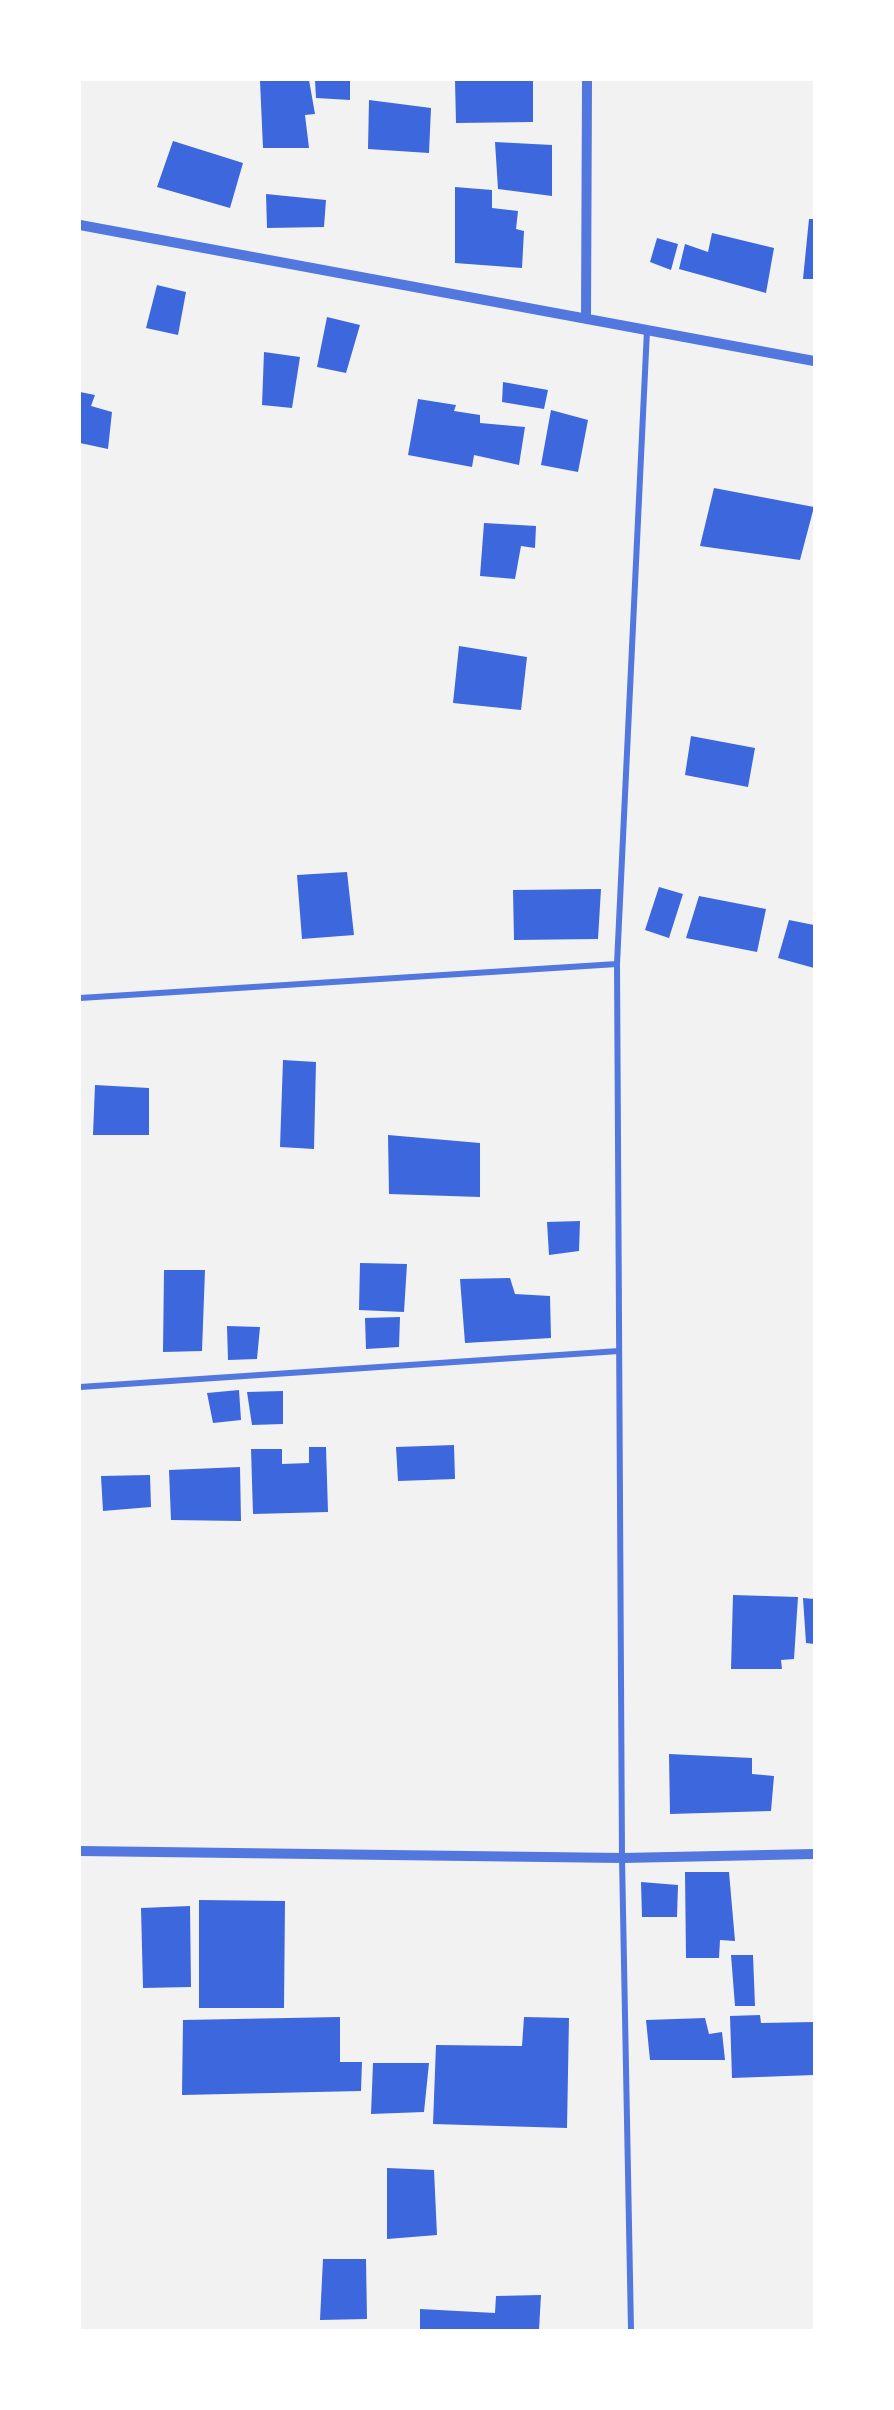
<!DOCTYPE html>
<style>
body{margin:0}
#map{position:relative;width:894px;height:2410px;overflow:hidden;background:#f2f2f2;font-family:Quicksand,sans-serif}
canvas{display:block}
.frame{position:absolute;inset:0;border:81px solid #fff;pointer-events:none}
</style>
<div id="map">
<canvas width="894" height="2410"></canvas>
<div class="frame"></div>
</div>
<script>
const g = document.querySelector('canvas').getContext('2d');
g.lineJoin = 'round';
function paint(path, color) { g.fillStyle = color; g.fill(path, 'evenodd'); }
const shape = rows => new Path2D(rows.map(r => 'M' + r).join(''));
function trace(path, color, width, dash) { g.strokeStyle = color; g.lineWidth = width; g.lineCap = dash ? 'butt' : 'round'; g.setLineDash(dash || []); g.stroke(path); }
paint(shape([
 [309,80,315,114,305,115,309,148,263,148,260,81],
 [315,80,350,80,350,100,316,98],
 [455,80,533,80,533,122,456,123],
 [369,100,431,108,429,153,368,149],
 [173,141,243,163,230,208,157,187],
 [495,142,552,145,552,196,498,189],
 [455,187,492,190,492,208,518,211,516,229,524,231,522,268,455,263],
 [266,194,326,200,324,227,267,228],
 [809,219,814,219,814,279,803,279],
 [712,233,774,248,766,293,679,269,685,244,708,252],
 [657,238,678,244,671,270,650,262],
 [157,285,186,292,178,335,146,328],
 [327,317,360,325,346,373,317,367],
 [264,352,300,357,292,408,262,405],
 [503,382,548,390,544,409,502,402],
 [80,392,95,395,91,406,112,412,108,449,80,443],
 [418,399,456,405,454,411,480,415,480,423,525,427,519,465,474,455,472,467,408,455],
 [551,410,588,420,578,472,541,465],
 [714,488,814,507,800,560,700,546],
 [484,523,536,526,535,548,521,546,515,579,480,576],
 [459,646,527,657,521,710,453,703],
 [691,736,755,748,748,787,685,775],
 [347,872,354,935,302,939,297,875],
 [659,887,683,894,669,938,645,930],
 [601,889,598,939,514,940,513,890],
 [699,896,766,909,757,952,686,938],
 [789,920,814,925,814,968,778,958],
 [283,1060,316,1062,314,1149,280,1147],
 [95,1085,149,1088,149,1135,93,1135],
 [388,1135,480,1143,480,1197,389,1194],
 [580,1221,579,1251,549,1255,547,1222],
 [360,1263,407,1264,404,1312,359,1310],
 [164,1270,205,1270,202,1351,163,1352],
 [510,1278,515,1294,550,1296,551,1338,465,1343,460,1279],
 [400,1317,399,1347,366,1349,365,1318],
 [227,1326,260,1327,257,1359,228,1360],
 [239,1390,241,1420,213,1423,207,1393],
 [283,1391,283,1424,252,1425,247,1392],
 [454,1445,455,1479,398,1481,396,1447],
 [309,1447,326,1447,328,1512,253,1514,251,1449,282,1449,282,1464,309,1463],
 [240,1467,241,1521,171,1520,169,1470],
 [150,1475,151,1507,103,1511,101,1476],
 [733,1595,798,1597,794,1659,781,1660,782,1669,731,1669],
 [803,1598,814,1599,814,1644,806,1643],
 [669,1754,752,1758,752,1774,774,1776,771,1811,670,1814],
 [685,1872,729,1872,735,1941,720,1940,719,1958,686,1958],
 [641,1882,678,1885,677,1917,642,1917],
 [199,1900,285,1901,284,2008,199,2008],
 [190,1906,191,1987,143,1988,141,1908],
 [731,1955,753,1955,755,2006,735,2006],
 [760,2015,761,2023,814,2022,814,2075,732,2078,730,2016],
 [340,2017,340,2062,362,2062,361,2091,182,2095,183,2020],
 [524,2017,569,2018,567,2128,433,2124,436,2045,522,2046],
 [705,2018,709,2034,722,2032,725,2060,650,2060,646,2020],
 [373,2063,429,2063,424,2112,371,2114],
 [387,2168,434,2170,437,2235,387,2239],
 [323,2259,366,2259,367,2319,320,2320],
 [541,2295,539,2330,420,2330,420,2309,495,2313,496,2296]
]), '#3d67dc');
trace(shape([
 [80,998,617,964],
 [80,1387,619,1351],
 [631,2330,622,1858,617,964,647,330]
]), '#5277de', 6);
trace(shape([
 [80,225,814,361],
 [586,319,587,80],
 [80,1851,622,1858,814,1854]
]), '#5277de', 10);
</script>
